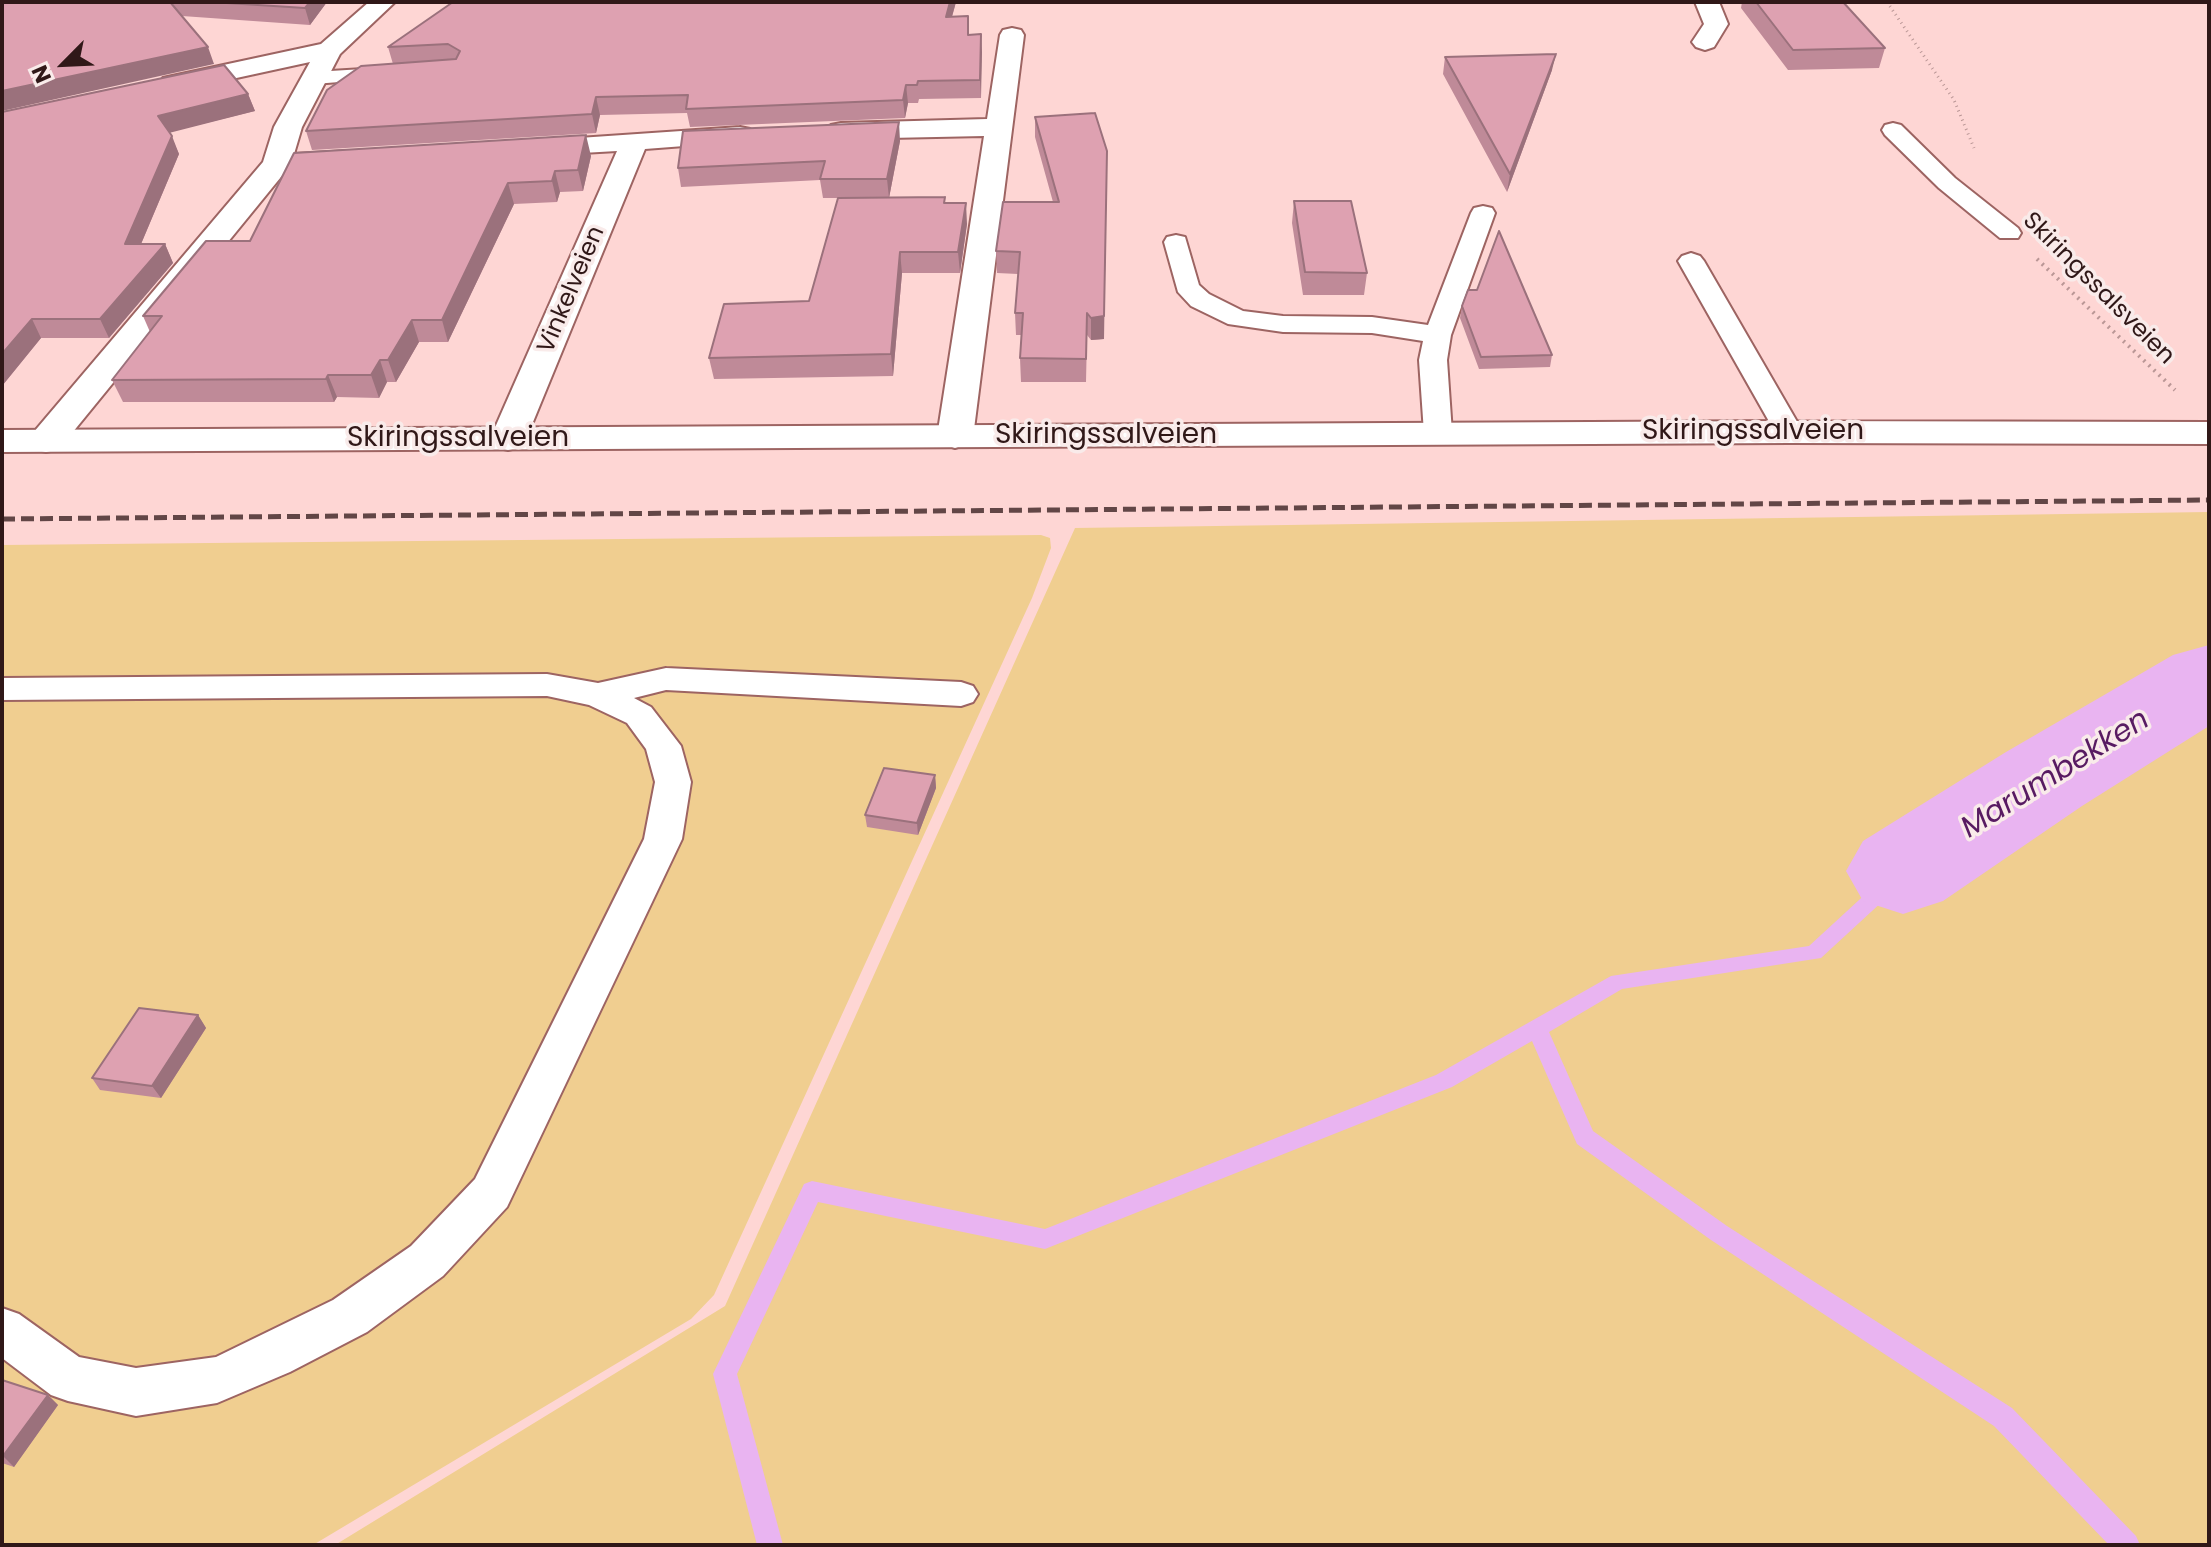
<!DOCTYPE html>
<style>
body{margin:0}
#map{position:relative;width:2211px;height:1547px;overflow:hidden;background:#fed6d4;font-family:Poppins,sans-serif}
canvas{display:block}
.frame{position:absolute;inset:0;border:4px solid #301818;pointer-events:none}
.north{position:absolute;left:24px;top:24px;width:80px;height:80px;-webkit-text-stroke:6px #f9ebea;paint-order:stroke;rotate:246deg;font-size:22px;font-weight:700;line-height:32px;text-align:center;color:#301818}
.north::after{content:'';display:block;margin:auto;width:28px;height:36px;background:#301818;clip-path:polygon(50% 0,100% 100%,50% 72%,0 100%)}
</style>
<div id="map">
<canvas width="2211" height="1547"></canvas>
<div class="frame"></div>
<div class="north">N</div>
</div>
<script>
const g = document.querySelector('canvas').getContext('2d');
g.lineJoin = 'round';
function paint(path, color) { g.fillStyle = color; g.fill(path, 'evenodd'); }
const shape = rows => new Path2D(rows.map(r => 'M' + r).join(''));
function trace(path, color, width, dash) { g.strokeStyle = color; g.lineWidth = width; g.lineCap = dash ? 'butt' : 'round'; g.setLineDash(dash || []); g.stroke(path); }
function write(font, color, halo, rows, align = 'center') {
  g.font = font + ' Poppins,sans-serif'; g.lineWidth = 7; g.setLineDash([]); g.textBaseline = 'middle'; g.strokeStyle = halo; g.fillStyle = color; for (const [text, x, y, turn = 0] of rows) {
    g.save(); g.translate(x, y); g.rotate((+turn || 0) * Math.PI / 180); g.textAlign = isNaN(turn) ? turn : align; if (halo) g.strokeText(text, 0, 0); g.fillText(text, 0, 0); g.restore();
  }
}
paint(shape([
 [2209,512,2209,1545,335,1545,725,1306,1075,528],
 [1041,535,1050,538,1051,548,1032,598,714,1295,691,1319,313,1545,2,1545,2,545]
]), '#f0ce90');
paint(shape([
 [1903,864,1910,866,1913,871,1910,876,1821,958,1622,989,1549,1032,1593,1131,1727,1226,2012,1408,2136,1536,2140,1545,2109,1545,1994,1426,1711,1240,1577,1144,1532,1041,1452,1087,1045,1249,818,1202,737,1374,783,1545,757,1545,713,1374,804,1184,812,1181,1045,1229,1436,1075,1611,976,1809,946,1896,866,1903,864]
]), '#e9b4f1');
paint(shape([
 [2209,645,2209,726,2082,806,1943,901,1903,914,1863,901,1846,871,1863,841,2006,752,2173,655,2209,645]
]), '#e9b4f1');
const service = shape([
 [396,67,403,69,407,73,403,77,314,84,303,78,314,72,396,67],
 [1893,123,1901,125,1955,178,2018,228,2021,233,2018,238,2000,238,1939,188,1885,135,1882,130,1885,125,1893,123],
 [1483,206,1492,208,1495,213,1451,335,1447,360,1452,433,1448,439,1438,442,1428,439,1424,433,1419,360,1423,341,1372,333,1283,332,1228,324,1191,306,1178,292,1164,242,1167,237,1176,235,1185,237,1199,285,1209,294,1243,311,1283,316,1372,317,1428,325,1471,213,1474,208,1483,206],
 [1691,253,1700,256,1704,261,1803,432,1799,438,1789,441,1779,438,1775,432,1678,261,1682,256,1691,253],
 [666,668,961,682,973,686,978,694,973,702,961,706,666,690,634,698,651,707,681,746,691,782,682,839,507,1207,443,1276,367,1332,290,1372,217,1403,136,1416,68,1401,51,1395,2,1358,2,1308,19,1314,79,1357,136,1368,216,1357,333,1300,411,1246,475,1179,644,839,655,782,646,749,627,723,589,705,547,696,2,700,2,678,547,674,598,683,666,668]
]);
const minor = shape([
 [369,2,395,2,340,54,302,127,294,154,349,151,359,153,363,159,359,165,285,172,59,449,46,452,33,449,28,441,33,433,263,162,274,127,310,62,172,92,163,90,159,84,163,78,321,44,369,2],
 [1695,2,1719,2,1728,24,1714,47,1705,50,1696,47,1692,42,1704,24,1695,2],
 [1012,28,1021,30,1024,35,973,437,967,444,955,448,943,444,937,437,984,136,841,139,831,137,827,131,831,125,841,123,987,119,1000,35,1003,30,1012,28],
 [740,127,750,129,754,135,750,141,645,149,526,439,521,447,508,450,495,447,490,439,617,151,530,156,520,154,516,148,520,142,740,127]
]);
const secondary = shape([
 [1789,421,2209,422,2209,444,1789,443,2,452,2,430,1789,421]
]);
trace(service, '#9d6462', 4);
trace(minor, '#9d6462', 4);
trace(secondary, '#9d6462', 4);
trace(shape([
 [1887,2,1954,100,1974,148]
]), '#ba9796', 3, [1, 4]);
trace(shape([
 [2037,259,2175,390]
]), '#ba9796', 4, [2, 5]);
paint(service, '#fff');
paint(minor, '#fff');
paint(secondary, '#fff');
trace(shape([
 [2,519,2209,500]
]), '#624646', 5, [13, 6]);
paint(shape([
 [2,2,327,2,310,25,182,16,214,64],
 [956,2,952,17,969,35,981,34,981,98,919,99,918,103,908,103,905,118,690,127,687,113,600,115,596,133,312,150,306,131,393,64,388,47],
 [1742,2,1843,2,1885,48,1879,68,1788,70,1741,8],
 [1445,57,1552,70,1507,192,1443,74],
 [248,94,255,111,169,132,179,154,141,244,165,244,173,263,109,338,41,338,2,386,2,112],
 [1035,117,1104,339,1091,340,1087,335,1086,382,1021,382,1020,358,1022,335,1016,335,1015,313,1018,274,997,273,996,251,1053,202,1035,137],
 [900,141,889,198,945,203,967,224,960,273,902,273,893,376,714,379,709,358,809,301,868,198,823,198,820,180,681,187,678,168],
 [591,156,583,191,560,192,557,202,514,204,448,342,419,342,396,382,387,382,379,398,337,397,334,402,123,402,112,380,150,332,143,316,250,241],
 [1294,201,1367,273,1364,295,1303,295,1292,223],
 [1462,306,1552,355,1550,367,1479,369,1460,318],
 [935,775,936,788,918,835,867,827,865,815],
 [198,1015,206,1028,161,1098,100,1090,92,1078],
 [2,1380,48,1395,58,1405,14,1467,2,1463]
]), '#bf8a98');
paint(shape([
 [310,2,327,2,310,25,305,8],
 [950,2,956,2,947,34,946,17],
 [981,34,982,52,981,98,980,80],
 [208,47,214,64,2,111,2,91],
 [1556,54,1552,70,1507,192,1510,174],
 [906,85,908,103,905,118,903,100],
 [248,94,255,111,165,134,158,116],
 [596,97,600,115,596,133,592,114],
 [899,122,900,141,889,198,887,179],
 [586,135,591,156,583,191,578,170],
 [172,136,179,154,133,263,125,244],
 [1107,151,1104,339,1091,340,1091,318],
 [555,171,560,192,557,202,552,181],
 [508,183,514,204,448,342,442,320],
 [966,203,967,224,960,273,958,252],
 [165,244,173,263,109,338,100,319],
 [900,252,902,273,893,376,891,354],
 [32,319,41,338,2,386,2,354],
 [412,320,419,342,396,382,388,360],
 [380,360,387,382,379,398,371,375],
 [328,375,337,397,334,402,326,379],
 [935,775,936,788,918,835,917,823],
 [198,1015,206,1028,161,1098,152,1086],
 [48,1395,58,1405,14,1467,3,1456]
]), '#9b717c');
const building = shape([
 [2,2,170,2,208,47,2,91,2,2],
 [211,2,310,2,305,8,211,2],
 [453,2,950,2,946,17,968,16,968,35,981,34,980,80,918,81,917,85,906,85,903,100,686,109,688,95,596,97,592,114,306,131,327,90,361,66,456,59,460,51,448,44,388,47,453,2],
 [1756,2,1843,2,1885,48,1793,50,1756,2],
 [1556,54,1510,174,1445,57,1556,54],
 [224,65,248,94,158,116,172,136,125,244,165,244,100,319,32,319,2,354,2,112,224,65],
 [1095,113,1107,151,1104,316,1091,318,1087,313,1086,359,1020,358,1023,313,1015,313,1020,252,996,251,1003,202,1059,202,1035,117,1095,113],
 [899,122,887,179,820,179,825,161,678,168,683,131,899,122],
 [586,135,578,170,555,171,552,181,508,183,442,320,412,320,388,360,380,360,371,375,328,375,326,379,112,380,162,316,143,316,206,241,250,241,294,153,586,135],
 [945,197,944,203,966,203,958,252,900,252,891,354,709,358,724,304,809,301,838,198,945,197],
 [1294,201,1351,201,1367,273,1305,272,1294,201],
 [1499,231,1552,355,1481,357,1462,306,1468,290,1477,290,1499,231],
 [884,768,935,775,917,823,865,815,884,768],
 [139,1008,198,1015,152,1086,92,1078,139,1008],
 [2,1380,48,1395,3,1456,2,1456,2,1380]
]);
paint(building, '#dea1b1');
trace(building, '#9b717c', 2);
write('24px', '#301818', '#f9ebea', [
 ["Skiringssalsveien",2098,289,45],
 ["Vinkelveien",572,290,-67]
]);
write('28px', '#301818', '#f9ebea', [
 ["Skiringssalveien",1753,432],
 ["Skiringssalveien",1106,436],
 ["Skiringssalveien",458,439]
]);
write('italic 30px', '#581b62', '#f9ebea', [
 ["Marumbekken",2056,775,-32]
]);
</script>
